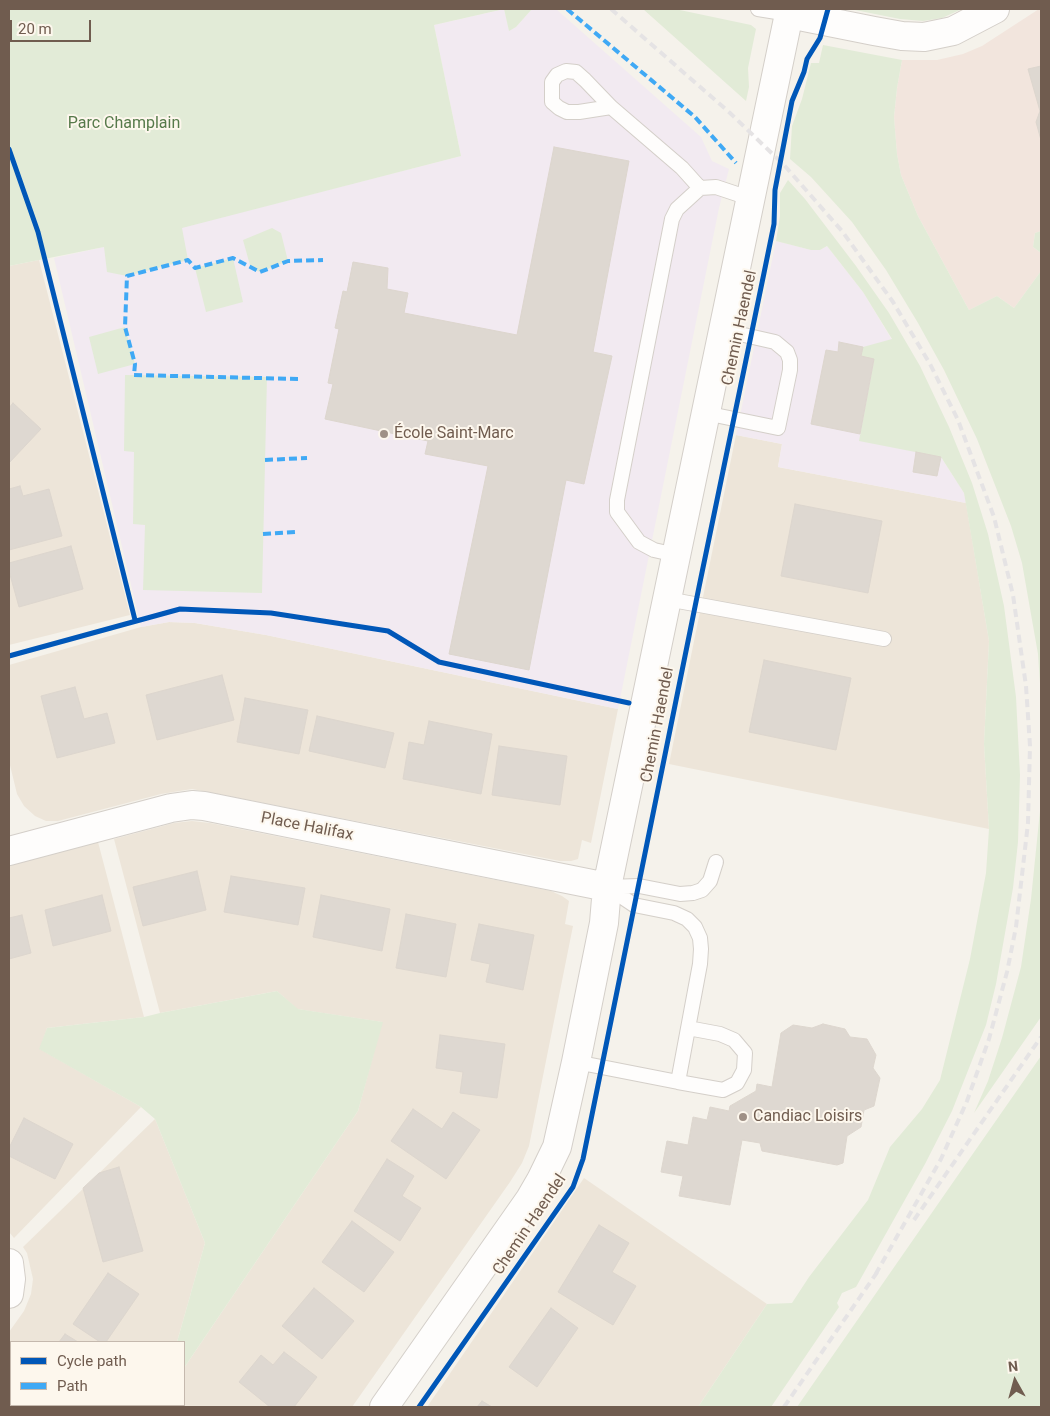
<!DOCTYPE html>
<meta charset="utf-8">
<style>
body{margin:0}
#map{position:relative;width:1050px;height:1416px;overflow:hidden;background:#f5f2eb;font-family:Roboto,sans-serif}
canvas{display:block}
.frame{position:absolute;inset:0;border:10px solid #705c4f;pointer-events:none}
.legend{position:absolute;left:10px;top:1341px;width:175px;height:65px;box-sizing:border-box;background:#fdf7ed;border:1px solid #c5b9ae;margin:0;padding:6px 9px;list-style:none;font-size:15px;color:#705c4f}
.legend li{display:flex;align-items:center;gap:10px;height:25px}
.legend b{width:25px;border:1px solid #c5b9ae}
.north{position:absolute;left:990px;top:1356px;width:50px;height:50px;-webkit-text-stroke:4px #fdf7ed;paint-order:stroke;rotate:353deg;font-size:14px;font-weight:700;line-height:20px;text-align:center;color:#705c4f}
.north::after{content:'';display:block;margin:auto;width:18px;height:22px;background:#705c4f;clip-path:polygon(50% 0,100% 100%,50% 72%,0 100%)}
.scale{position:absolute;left:10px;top:20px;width:81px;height:22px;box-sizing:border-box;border:2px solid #705c4f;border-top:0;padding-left:6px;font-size:15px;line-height:18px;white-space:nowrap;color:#705c4f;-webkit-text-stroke:4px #fdf7ed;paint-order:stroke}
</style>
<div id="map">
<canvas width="1050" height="1416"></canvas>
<div class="frame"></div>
<ul class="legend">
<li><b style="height:6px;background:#0057b8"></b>Cycle path</li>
<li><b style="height:6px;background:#3fa9f5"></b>Path</li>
</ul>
<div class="north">N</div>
<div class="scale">20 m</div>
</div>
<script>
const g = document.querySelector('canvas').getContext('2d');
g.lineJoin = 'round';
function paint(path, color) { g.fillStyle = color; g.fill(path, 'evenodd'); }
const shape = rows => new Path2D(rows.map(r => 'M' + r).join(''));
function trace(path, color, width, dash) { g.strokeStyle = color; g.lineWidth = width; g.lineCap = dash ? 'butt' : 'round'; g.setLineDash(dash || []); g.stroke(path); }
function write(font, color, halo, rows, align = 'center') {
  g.font = font + ' Roboto,sans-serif'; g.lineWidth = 4; g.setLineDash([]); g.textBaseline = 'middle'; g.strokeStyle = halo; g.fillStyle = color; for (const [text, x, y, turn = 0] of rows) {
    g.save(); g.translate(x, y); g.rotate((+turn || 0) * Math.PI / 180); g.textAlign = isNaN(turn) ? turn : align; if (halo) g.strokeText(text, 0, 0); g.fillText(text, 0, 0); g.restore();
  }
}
paint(shape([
 [39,260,130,615,9,645,9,266],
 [736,435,782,444,778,467,966,503,989,641,984,744,989,829,669,764],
 [169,622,195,623,266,635,618,709,591,843,582,840,578,859,571,861,560,861,192,789,161,794,58,821,46,821,35,816,24,806,17,794,9,761,9,665,141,627],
 [192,821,210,823,551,891,562,896,569,901,565,924,573,926,529,1146,522,1163,510,1182,352,1407,9,1407,9,1332,24,1311,31,1294,33,1279,27,1253,23,1247,155,1119,205,1243,177,1342,11,1342,11,1405,184,1405,184,1368,358,1111,382,1022,297,1009,277,991,160,1013,114,839,174,823],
 [98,842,144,1017,47,1028,40,1049,141,1107,14,1238,9,1232,9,865],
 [584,1178,767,1304,698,1407,427,1407]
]), '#ede5d9');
paint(shape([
 [1039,9,1041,9,1041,231,1035,233,1033,247,1041,253,1041,271,1014,308,997,296,969,310,918,216,901,175,897,154,894,117,897,88,902,60,937,60,963,54,982,46]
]), '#f2e5dd');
paint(shape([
 [504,9,509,30,516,27,532,9,556,9,701,137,712,161,729,169,719,208,618,709,266,635,195,623,169,622,141,627,54,258,104,247,461,156,434,25],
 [776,241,812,250,820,250,827,246,863,292,892,340,941,457,964,493,966,503,778,467,782,444,736,435]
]), '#f2eaf1');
paint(shape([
 [9,9,532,9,516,27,509,31,504,9,434,25,461,156,182,228,188,260,127,276,107,272,104,247,9,266],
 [643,9,675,9,751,25,756,29,748,68,749,87,746,101],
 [850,9,962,9,942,18,923,21,900,19],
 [823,45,902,60,897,88,894,117,897,154,901,175,918,216,969,310,997,296,1014,308,1041,271,1041,698,1038,654,1022,563,1011,526,977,439,944,370,918,323,886,270,852,222,811,177,790,159,792,126,802,99,811,63,819,63],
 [788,180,805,199,856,266,889,313,920,366,949,427,972,483,988,534,1004,606,1016,697,1020,775,1018,842,1013,888,996,984,986,1025,952,1111,925,1164,856,1287,842,1293,837,1303,839,1307,771,1407,698,1407,767,1304,792,1303,809,1277,868,1200,890,1147,922,1109,940,1080,970,959,986,873,989,829,984,744,989,641,964,493,941,457,859,441,874,360,861,356,863,347,892,339,863,292,827,246,820,250,811,250,776,241,780,216,780,193],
 [272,228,281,233,288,261,260,272,251,269,243,240],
 [1041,231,1041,253,1033,247,1035,233],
 [233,258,243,302,206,312,195,268],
 [125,327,135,364,98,374,89,337],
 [125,375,267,377,262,593,143,590,145,525,133,524,134,452,124,451],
 [1041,777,1041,1017,974,1113,988,1081,1002,1038,1021,967,1031,899,1040,811],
 [277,991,298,1009,383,1022,358,1111,184,1368,184,1342,177,1342,205,1243,155,1119,141,1107,39,1049,47,1028,144,1017,160,1013],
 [1041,1056,1041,1407,797,1407,956,1178]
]), '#e2ebd7');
const building = shape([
 [1041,66,1041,140,1036,122,1040,111,1028,69,1041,66],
 [554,147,629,161,593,352,612,356,584,484,566,480,529,670,449,654,488,466,425,454,428,441,325,419,333,384,328,383,339,329,335,328,343,291,347,292,353,262,388,268,387,289,408,293,404,313,517,335,554,147],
 [839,342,863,347,861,356,874,359,860,434,811,424,826,350,838,352,839,342],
 [13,403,41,429,9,463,9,408,13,403],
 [916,452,941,457,937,476,913,472,916,452],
 [20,486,23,496,49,489,62,536,9,550,9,489,20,486],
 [795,504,882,521,868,593,781,576,795,504],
 [71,546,83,589,19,607,9,571,9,563,71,546],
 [764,660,851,678,836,750,749,732,764,660],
 [222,675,234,720,157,740,146,695,222,675],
 [75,687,84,719,107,713,115,743,57,758,41,696,75,687],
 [245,698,308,710,299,754,237,742,245,698],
 [317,716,394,733,385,768,309,751,317,716],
 [429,721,492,734,481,794,403,779,409,742,424,745,429,721],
 [499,746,567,756,560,805,492,795,499,746],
 [197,871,206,910,143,926,133,887,197,871],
 [231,876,305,888,298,925,224,912,231,876],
 [102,895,111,931,53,946,45,910,102,895],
 [321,895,390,909,382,951,313,937,321,895],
 [406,914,456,924,446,977,396,968,406,914],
 [22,915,31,953,9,959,9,918,22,915],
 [479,924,534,935,523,990,486,982,490,964,471,960,479,924],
 [823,1024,845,1029,850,1037,867,1039,876,1055,873,1068,880,1078,874,1106,864,1110,861,1127,847,1136,843,1163,837,1165,762,1151,760,1143,742,1140,730,1205,679,1196,683,1176,661,1172,667,1141,688,1145,693,1117,707,1120,710,1107,729,1111,730,1106,756,1091,757,1084,772,1087,781,1033,793,1025,812,1028,823,1024],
 [440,1035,505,1044,497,1098,460,1093,463,1072,436,1068,440,1035],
 [413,1109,442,1129,453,1112,480,1130,446,1179,391,1141,413,1109],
 [24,1118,73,1144,55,1179,9,1156,9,1148,24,1118],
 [387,1159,414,1176,402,1196,421,1208,400,1241,354,1211,387,1159],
 [119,1167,143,1251,103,1262,83,1188,99,1173,119,1167],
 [352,1221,394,1252,364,1292,322,1262,352,1221],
 [599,1225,629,1243,612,1272,636,1286,613,1325,558,1292,599,1225],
 [108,1273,139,1294,106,1342,100,1342,73,1324,108,1273],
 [314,1288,354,1321,322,1359,282,1326,314,1288],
 [551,1308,578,1328,537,1387,509,1367,551,1308],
 [65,1334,78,1342,59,1342,65,1334],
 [284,1352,317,1377,294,1407,270,1407,239,1382,261,1355,273,1365,284,1352],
 [482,1401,492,1407,477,1407,482,1401],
 [43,1405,62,1405,61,1407,47,1407,43,1405]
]);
paint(building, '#ded8d1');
trace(building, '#ddd6ce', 1);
const service = shape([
 [758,9,789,14],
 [611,107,579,112,567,112,559,108,552,102,552,82,557,75,566,71,576,72,585,80,611,107,682,168,700,188],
 [705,413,778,428,790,370,790,360,787,352,775,342,722,330],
 [676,555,654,550,639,542,617,512,617,500,672,219,677,209,700,188,716,187,749,198],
 [667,599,884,639],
 [607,887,639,886,680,894,693,893,702,890,710,881,716,862],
 [576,1062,678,1082,700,964,701,949,700,938,695,927,687,919,674,913,634,905,607,887],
 [678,1082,723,1090,737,1083,744,1070,745,1053,734,1040,720,1034,688,1028]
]);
const minor = shape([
 [789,14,874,31,902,36,924,37,953,31,995,9],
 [9,851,171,808,192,805,204,806,607,887],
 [9,1263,11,1279,9,1294],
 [384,1407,530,1199,541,1180,557,1147,576,1062,604,923,607,887,790,9]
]);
trace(service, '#d4cfc9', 16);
trace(minor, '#d4cfc9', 30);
trace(service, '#fefdfc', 14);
trace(minor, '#fefdfc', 28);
trace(shape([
 [611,9,730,113,784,165,842,231,893,302,930,364,958,420,994,517,1013,595,1026,686,1030,746,1028,823,1016,927,1007,972,989,1039,967,1101,941,1159,874,1277],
 [914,1220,1041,1037],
 [784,1407,878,1271]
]), '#e5e3e4', 4, [8, 5]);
trace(shape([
 [567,9,695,117,736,163],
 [298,379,134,375,135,364,125,327,127,276,188,260,195,268,233,258,260,272,288,261,323,260],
 [265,460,307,458],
 [263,534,297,532]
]), '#3fa9f5', 4, [8, 4]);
trace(shape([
 [9,149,38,232,135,620],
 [9,656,180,609,271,613,388,631,439,662,629,703],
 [419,1407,573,1187,583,1159,699,587,764,273,774,224,775,190,792,101,804,72,807,59,820,38,828,9]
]), '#0057b8', 5);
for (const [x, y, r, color] of [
 [384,434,5,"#9f9086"],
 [743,1117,5,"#9f9086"]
]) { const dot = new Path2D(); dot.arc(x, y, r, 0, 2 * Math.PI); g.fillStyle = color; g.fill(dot); trace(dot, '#fdf7ed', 2); }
write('16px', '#577a4b', '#fdf7ed', [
 ["Parc Champlain",124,124]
]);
write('16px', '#705c4f', '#fdf7ed', [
 ["Chemin Haendel",740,328,-78],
 ["Chemin Haendel",658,725,-79],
 ["Place Halifax",307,827,11],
 ["Chemin Haendel",530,1225,-56]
]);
write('16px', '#705c4f', '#fdf7ed', [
 ["École Saint-Marc",394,434],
 ["Candiac Loisirs",753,1117]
], 'left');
</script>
